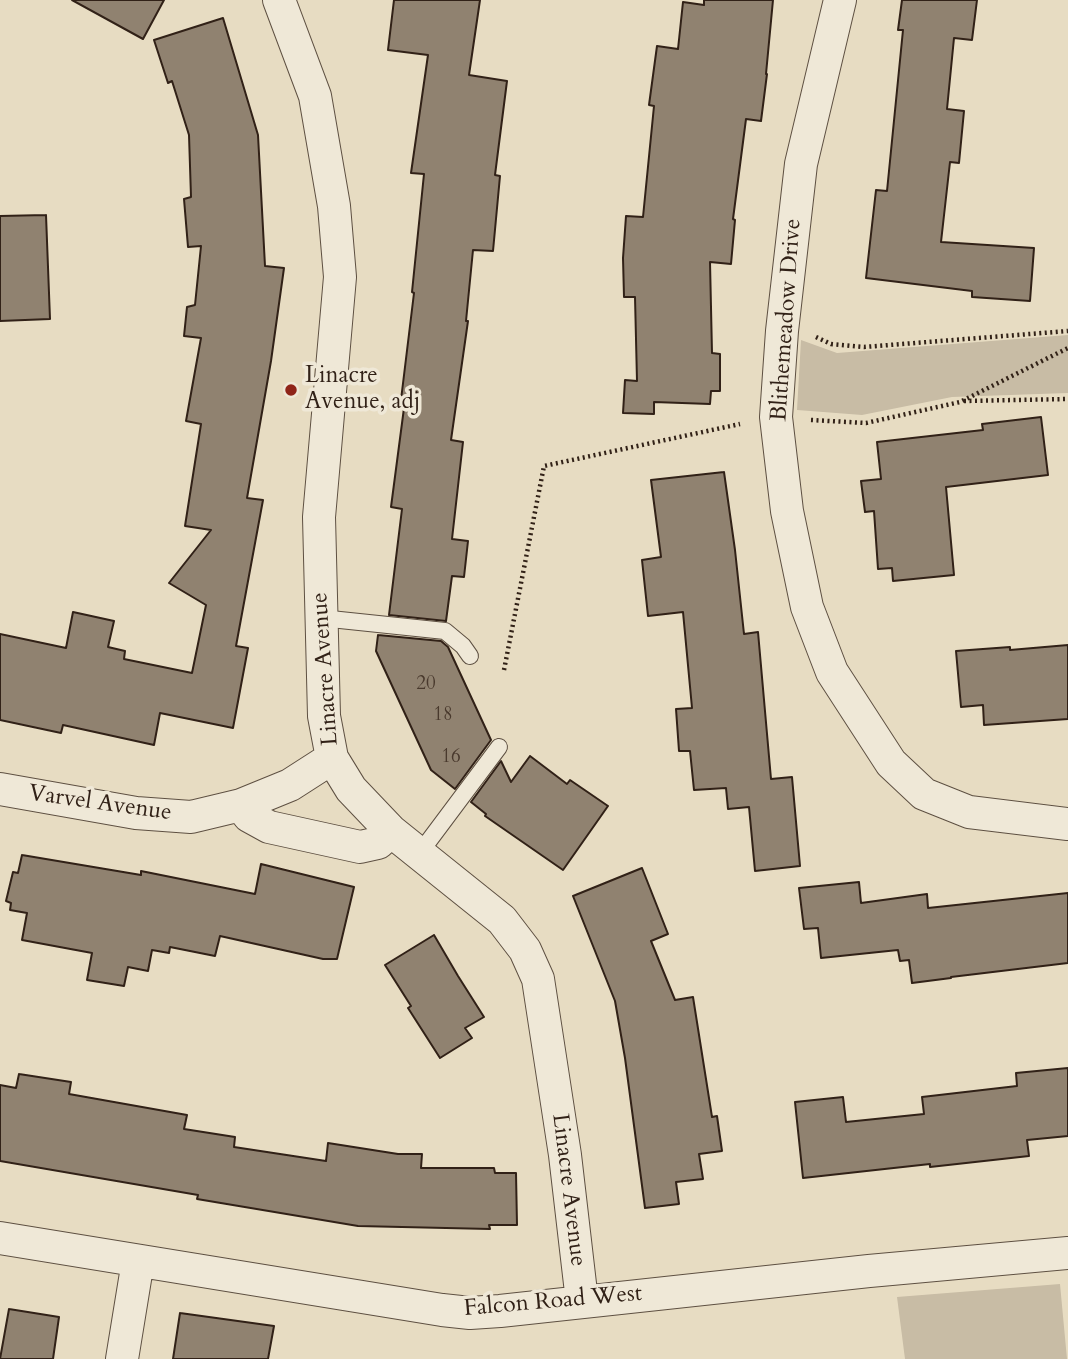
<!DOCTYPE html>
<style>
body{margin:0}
canvas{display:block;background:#e7dcc2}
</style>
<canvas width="1068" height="1359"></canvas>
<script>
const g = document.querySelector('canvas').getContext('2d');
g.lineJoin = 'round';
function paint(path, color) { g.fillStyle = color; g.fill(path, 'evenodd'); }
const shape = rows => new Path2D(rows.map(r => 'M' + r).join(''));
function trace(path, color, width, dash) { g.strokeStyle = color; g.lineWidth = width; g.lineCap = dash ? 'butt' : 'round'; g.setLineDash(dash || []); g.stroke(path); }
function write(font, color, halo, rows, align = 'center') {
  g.font = font + ' Cardo,serif'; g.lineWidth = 7; g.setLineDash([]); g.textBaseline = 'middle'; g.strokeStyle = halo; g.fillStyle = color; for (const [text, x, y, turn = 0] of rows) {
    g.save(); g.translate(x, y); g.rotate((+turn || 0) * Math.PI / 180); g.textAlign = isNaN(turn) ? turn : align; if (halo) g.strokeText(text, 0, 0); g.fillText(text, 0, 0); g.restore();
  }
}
paint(shape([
 [1068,335,1068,393,952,397,862,415,797,410,801,340,837,353],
 [1060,1284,1067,1359,905,1359,897,1297]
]), '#c8bca5');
const building = shape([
 [72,0,164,0,143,39,72,0],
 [394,0,480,0,469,75,507,81,495,175,500,176,493,251,473,250,466,321,468,321,451,440,463,442,452,539,468,541,464,577,452,576,446,621,389,615,402,509,391,507,404,408,400,408,414,293,412,292,424,174,411,173,428,55,388,50,394,0],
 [704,0,773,0,766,74,767,74,761,121,746,119,733,219,735,220,731,264,710,262,712,353,720,354,720,391,711,391,710,404,654,402,654,414,623,413,625,380,637,381,635,297,624,297,623,258,626,216,643,217,654,106,649,105,657,46,678,49,683,2,704,5,704,0],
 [902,0,977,0,972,40,954,38,947,109,964,111,959,163,950,162,941,242,1034,248,1030,301,972,297,972,291,866,278,876,190,887,191,903,30,898,30,902,0],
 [223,18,258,135,265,266,284,268,271,361,247,498,263,500,236,646,248,648,233,728,160,713,154,745,63,725,61,733,0,720,0,634,66,648,73,612,114,621,108,647,125,651,124,659,192,673,206,605,169,583,211,530,185,526,201,424,186,421,201,338,184,336,187,307,195,305,201,246,188,247,184,199,191,197,189,135,172,81,168,83,154,40,223,18],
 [46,215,50,319,0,321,0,216,46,215],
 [1041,417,1048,475,946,487,954,575,893,581,892,568,878,569,874,511,865,512,861,481,881,479,877,442,983,430,982,424,1041,417],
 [724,472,735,550,744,634,758,632,771,779,792,777,800,866,755,871,749,807,728,809,726,788,694,790,690,751,679,751,676,709,692,708,683,612,648,616,642,560,661,557,651,480,724,472],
 [378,635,441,641,448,647,491,740,455,789,431,770,376,651,378,635],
 [1068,645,1068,719,984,725,983,705,961,707,956,651,1010,647,1010,650,1068,645],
 [530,756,567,784,570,780,608,806,563,870,485,816,486,814,471,802,501,761,511,782,530,756],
 [22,855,141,875,141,871,255,894,261,864,354,887,337,959,323,959,220,936,215,956,170,947,169,953,152,950,148,971,128,967,124,986,87,980,92,953,22,940,27,913,10,910,11,903,6,901,13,872,18,873,22,855],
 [642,868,668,934,651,941,675,1000,693,997,712,1117,717,1116,722,1151,699,1154,703,1179,676,1182,679,1204,645,1208,625,1058,615,1001,573,896,642,868],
 [859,882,861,903,927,894,928,908,1068,893,1068,963,951,977,951,978,912,983,909,960,900,961,898,950,821,958,818,928,804,929,799,888,859,882],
 [434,935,458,976,484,1017,465,1028,472,1038,440,1058,408,1008,411,1006,385,965,434,935],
 [1068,1068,1068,1136,1027,1140,1029,1156,930,1167,930,1164,803,1178,795,1102,843,1097,846,1122,924,1114,922,1097,1017,1086,1016,1073,1068,1068],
 [19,1074,71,1082,69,1094,187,1115,184,1129,235,1137,234,1147,326,1161,328,1143,398,1154,422,1154,421,1168,494,1168,495,1173,516,1173,517,1225,489,1225,490,1229,358,1226,197,1199,198,1195,0,1161,0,1085,16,1088,19,1074],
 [9,1309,59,1317,53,1359,0,1359,9,1309],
 [180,1313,274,1326,268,1359,173,1359,180,1313]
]);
paint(building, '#908270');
trace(building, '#312117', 2);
const service = shape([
 [321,618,445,631,463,646,470,656],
 [419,854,499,747]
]);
const minor = shape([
 [279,0,315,96,334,206,340,277,319,517,324,716,332,758,351,789,391,831,502,920,525,950,538,979,565,1155,582,1301],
 [840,0,801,164,782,331,776,417,787,511,807,607,832,672,891,763,924,794,969,812,1068,824],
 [0,789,136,813,191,817,241,805,290,785,332,758],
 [241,805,249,816,269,827,360,847,378,843,391,831],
 [0,1238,442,1310,470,1313,500,1311,869,1271,1068,1253],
 [122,1359,138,1261]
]);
trace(service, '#5e5042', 18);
trace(minor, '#5e5042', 34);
trace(shape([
 [816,337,831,344,864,347,1068,331],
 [964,401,1068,399],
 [811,420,866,423,960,402,1068,348],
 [504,670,544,466,740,424]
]), '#312117', 4.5, [2, 3.5]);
trace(service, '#efe8d7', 16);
trace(minor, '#efe8d7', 32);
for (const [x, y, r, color] of [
 [291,390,7,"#8f2418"]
]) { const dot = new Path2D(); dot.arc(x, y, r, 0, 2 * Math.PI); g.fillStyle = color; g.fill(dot); trace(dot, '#efe8d7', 2.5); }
write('19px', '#49392d', null, [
 ["20",426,685],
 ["18",443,716],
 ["16",451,758]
]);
write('23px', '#312117', '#efe8d7', [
 ["Blithemeadow Drive",787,320,-86],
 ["Linacre Avenue",326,669,-94],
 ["Varvel Avenue",100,804,8],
 ["Linacre Avenue",568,1190,83],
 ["Falcon Road West",553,1302,-5]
]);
write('23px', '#312117', '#efe8d7', [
 ["Linacre",305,377],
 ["Avenue, adj",305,403]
], 'left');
</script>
